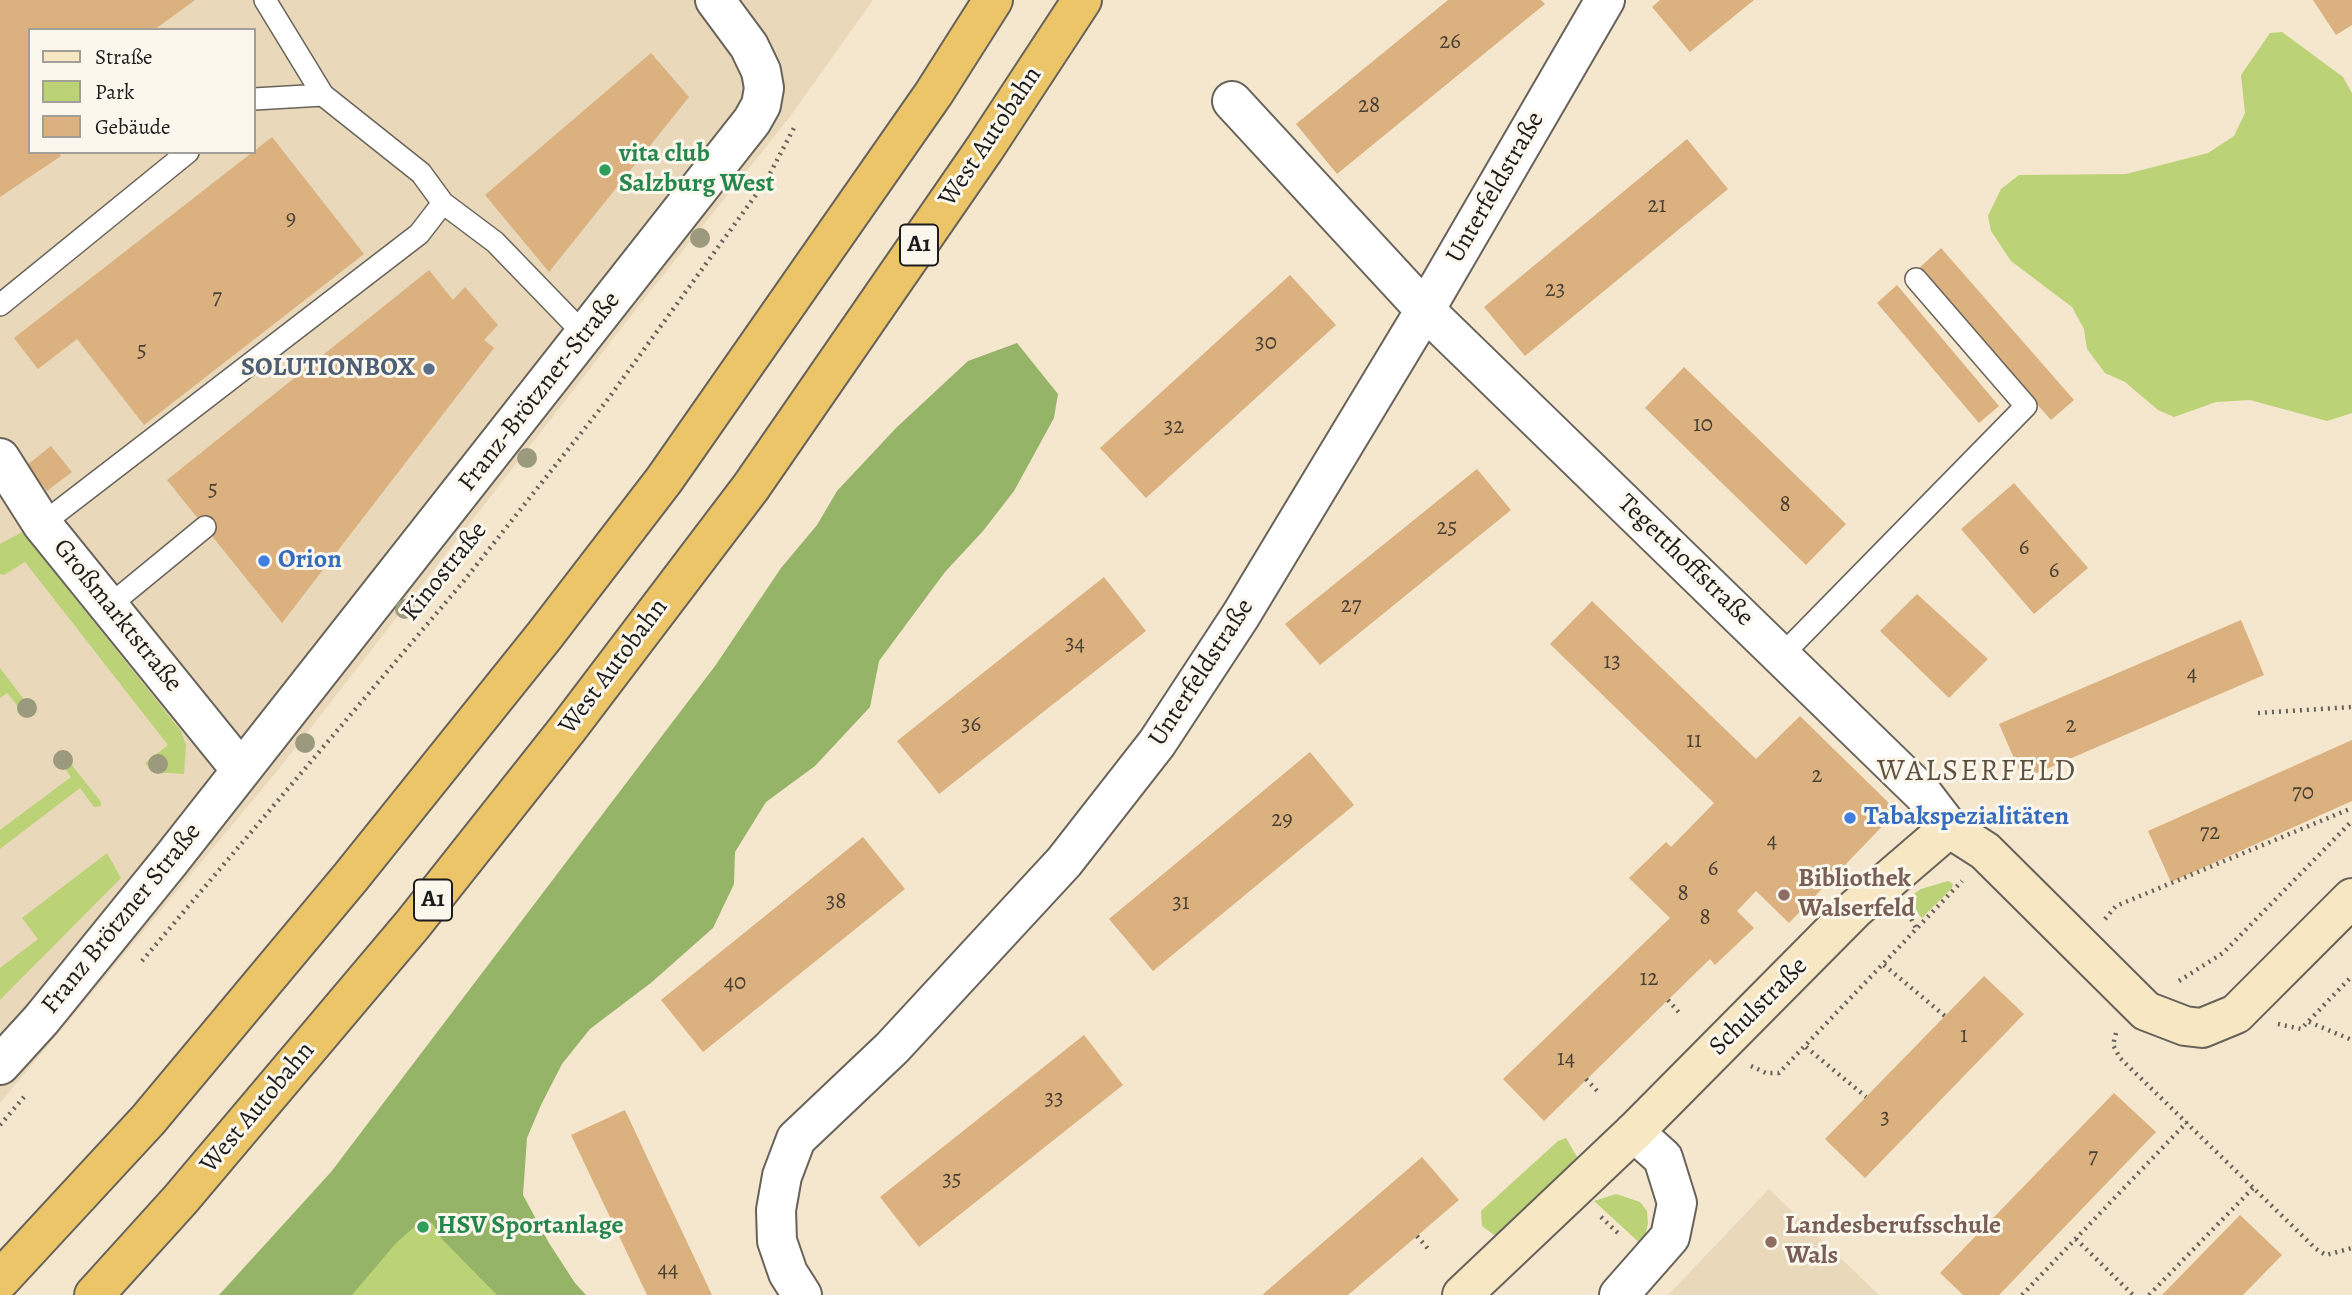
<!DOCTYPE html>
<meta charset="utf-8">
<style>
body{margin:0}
#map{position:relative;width:2352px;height:1295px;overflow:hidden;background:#f5e6ce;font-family:Alegreya,serif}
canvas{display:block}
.legend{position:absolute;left:28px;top:28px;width:228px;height:126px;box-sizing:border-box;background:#fbf7ec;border:2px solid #a29f99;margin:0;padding:9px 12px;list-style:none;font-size:21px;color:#1c1c1c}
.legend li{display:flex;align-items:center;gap:14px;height:35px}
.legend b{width:35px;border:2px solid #a29f99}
</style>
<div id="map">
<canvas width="2352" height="1295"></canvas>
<ul class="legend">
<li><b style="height:9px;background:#f7e8c3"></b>Straße</li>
<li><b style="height:19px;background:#bcd277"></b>Park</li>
<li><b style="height:19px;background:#dbb17f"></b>Gebäude</li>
</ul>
</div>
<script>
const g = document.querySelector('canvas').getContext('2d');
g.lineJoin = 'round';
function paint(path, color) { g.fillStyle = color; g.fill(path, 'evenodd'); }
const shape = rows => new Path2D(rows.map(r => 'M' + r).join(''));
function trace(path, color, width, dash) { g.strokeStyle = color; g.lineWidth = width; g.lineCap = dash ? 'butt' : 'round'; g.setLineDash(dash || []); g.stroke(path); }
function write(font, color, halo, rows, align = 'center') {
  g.font = font + ' Alegreya,serif'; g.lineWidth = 6; g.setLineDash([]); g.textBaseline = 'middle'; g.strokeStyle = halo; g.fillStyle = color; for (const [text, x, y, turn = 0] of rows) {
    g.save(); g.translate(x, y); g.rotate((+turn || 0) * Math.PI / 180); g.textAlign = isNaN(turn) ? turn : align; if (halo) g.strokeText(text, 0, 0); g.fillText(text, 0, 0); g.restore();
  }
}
paint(shape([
 [0,0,873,0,789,118,648,294,278,770,0,1103],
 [30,30,254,30,254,152,30,152],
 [1769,1189,1879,1295,1668,1295]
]), '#e9d9ba');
paint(shape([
 [2282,32,2343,77,2352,93,2352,413,2327,421,2250,400,2216,402,2174,417,2158,410,2125,382,2105,373,2087,349,2084,329,2072,307,2011,261,1991,231,1988,216,2001,189,2019,175,2126,174,2208,153,2234,136,2245,113,2241,75,2270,33],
 [22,532,181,731,186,745,184,774,152,772,145,763,168,745,25,562,4,575,0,574,0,544],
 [0,668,32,710,25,715,7,693,0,698],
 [60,750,101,802,101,806,94,807,80,788,0,849,0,830,71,777,56,757],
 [107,853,121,878,0,1000,0,968,38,939,22,918],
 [1948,881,1953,884,1952,888,1922,918,1906,899,1921,889],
 [1566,1138,1580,1162,1504,1237,1494,1235,1482,1226,1481,1211,1558,1141],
 [422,1158,557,1295,289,1295],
 [1616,1194,1640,1202,1647,1211,1648,1223,1643,1246,1594,1201]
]), '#bcd277');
paint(shape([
 [1017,343,1058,394,1054,418,1014,491,983,531,945,572,879,661,870,707,815,766,766,802,735,852,734,884,713,928,652,982,590,1029,562,1064,541,1105,527,1138,523,1195,549,1243,575,1283,586,1295,497,1295,442,1239,432,1223,420,1222,396,1243,352,1295,219,1295,331,1172,715,666,781,568,817,525,837,491,896,428,968,361]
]), '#95b468');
paint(shape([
 [0,0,195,0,154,30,30,30,30,152,59,152,61,156,0,197],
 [1448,0,1541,0,1545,4,1337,174,1296,124],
 [1660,0,1754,0,1690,52,1652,7],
 [2313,0,2352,0,2352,25,2336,35],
 [651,53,689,97,549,272,485,195],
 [272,137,364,254,144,425,77,339,38,369,14,338],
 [1687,139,1728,189,1525,356,1484,307],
 [1941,248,2074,400,2051,420,1918,269],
 [429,270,453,300,465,287,498,325,484,340,494,348,282,623,167,480],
 [1290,275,1336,325,1146,498,1100,448],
 [1897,285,1999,406,1979,423,1877,303],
 [1684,367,1846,524,1806,565,1645,408],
 [51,446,72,472,47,491,27,465],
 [1477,469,1511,510,1320,665,1285,624],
 [2014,483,2088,568,2034,614,1961,529],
 [1104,577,1146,631,939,794,897,741],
 [1917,594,1988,659,1949,698,1880,631],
 [1592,601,1756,759,1800,716,1897,811,1789,923,1756,891,1737,911,1754,928,1715,965,1710,959,1544,1121,1503,1079,1670,918,1629,878,1666,842,1671,847,1714,803,1550,644],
 [2241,620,2264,675,2023,779,1999,724],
 [2352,740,2352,801,2171,882,2148,831],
 [1310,752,1354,805,1153,971,1109,919],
 [863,837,905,889,703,1052,661,1000],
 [1984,976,2024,1014,1865,1178,1825,1139],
 [1084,1035,1123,1085,919,1247,880,1197],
 [2114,1093,2156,1132,1999,1295,1963,1295,1940,1273],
 [625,1110,653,1170,712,1295,647,1295,571,1135],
 [1422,1157,1459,1200,1348,1295,1262,1295],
 [2240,1215,2282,1255,2243,1295,2162,1295]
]), '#dbb17f');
const lane = shape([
 [265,0,323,95],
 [254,99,323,95,421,173,443,203],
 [0,305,188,152],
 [42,524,419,234,443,203,495,242,585,335],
 [110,605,205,527],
 [1782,655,2026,406,1916,279]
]);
const street = shape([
 [1232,101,1425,310,1923,794,1949,828],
 [0,458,42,524,241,770],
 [0,1065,41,1020,170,861,752,121,761,105,764,88,761,71,749,46,715,0],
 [802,1295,788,1273,777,1241,776,1210,782,1176,796,1139,892,1048,1064,862,1157,743,1241,615,1425,310,1605,0],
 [1619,1295,1670,1237,1677,1203,1663,1158,1634,1132]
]);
const secondary = shape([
 [1462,1295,1634,1132,1856,908,1949,828,1985,851,2146,1011,2185,1026,2202,1028,2236,1014,2352,898]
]);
const highway = shape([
 [0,1280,148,1120,350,878,545,635,664,480,934,93,993,0],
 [94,1295,180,1200,413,924,569,727,751,487,985,148,1082,0]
]);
trace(lane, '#68635a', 24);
trace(street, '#68635a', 42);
trace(secondary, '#68635a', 42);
trace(highway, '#68635a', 42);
trace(shape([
 [2258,713,2352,707],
 [1908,913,1917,930],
 [2105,919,2116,906,2352,808],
 [142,961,463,582,608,399,766,181,795,126],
 [1884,965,1945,1016],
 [2179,981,2223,953,2352,821],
 [1668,1000,1681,1015],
 [2309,1022,2352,1040],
 [2278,1024,2301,1029,2352,976],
 [2116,1033,2113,1045,2120,1058,2316,1249,2326,1255,2352,1248],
 [1806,1047,1866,1097],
 [1751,1066,1766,1073,1779,1073,1962,881],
 [1586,1079,1600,1094],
 [0,1125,24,1097],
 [1601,1217,1620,1235],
 [1417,1236,1429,1250],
 [2076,1239,2133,1295],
 [2022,1295,2187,1122],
 [2149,1295,2254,1187]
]), '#68635a', 4.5, [2, 5]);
trace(lane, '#fff', 21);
trace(street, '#fff', 38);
trace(secondary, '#f7e8c3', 38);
trace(highway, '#ecc569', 38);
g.fillStyle = '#9c9a7e';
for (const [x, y] of [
 [700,238],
 [527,458],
 [405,609],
 [27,708],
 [305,743],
 [63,760],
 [158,764]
]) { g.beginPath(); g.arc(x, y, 10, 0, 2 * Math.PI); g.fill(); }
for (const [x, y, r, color] of [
 [605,170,7,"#2e9e5b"],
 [429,369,7,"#5c6f8a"],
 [264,561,7,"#3f7fe0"],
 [1850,818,7,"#3f7fe0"],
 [1784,895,7,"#8d6e63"],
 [423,1227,7,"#2e9e5b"],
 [1771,1242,7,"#8d6e63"]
]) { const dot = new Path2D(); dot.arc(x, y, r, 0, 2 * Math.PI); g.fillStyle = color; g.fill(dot); trace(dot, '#fbf7ec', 2.5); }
write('23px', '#4c4135', null, [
 ["26",1450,42],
 ["28",1369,106],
 ["21",1657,206],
 ["9",291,219],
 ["23",1555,290],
 ["7",217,298],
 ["30",1266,343],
 ["5",142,351],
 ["10",1703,425],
 ["32",1174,427],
 ["5",213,490],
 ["8",1785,505],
 ["25",1447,528],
 ["6",2024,548],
 ["6",2054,571],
 ["27",1351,606],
 ["34",1075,644],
 ["13",1612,662],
 ["4",2192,674],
 ["36",971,725],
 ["2",2071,726],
 ["11",1694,741],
 ["2",1817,776],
 ["70",2303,793],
 ["29",1282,820],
 ["72",2210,833],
 ["4",1772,841],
 ["6",1713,869],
 ["8",1683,894],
 ["38",836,902],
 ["31",1181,903],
 ["8",1705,918],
 ["12",1649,979],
 ["40",735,983],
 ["1",1964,1036],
 ["14",1566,1059],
 ["33",1054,1099],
 ["3",1885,1118],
 ["7",2093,1157],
 ["35",952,1180],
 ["44",668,1270]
]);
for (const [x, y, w] of [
 [919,245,38],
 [433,900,38]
]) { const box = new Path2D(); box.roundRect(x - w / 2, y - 20.5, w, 41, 5); g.fillStyle = '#fbf7ec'; g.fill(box); trace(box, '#1c1c1c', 2); }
write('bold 24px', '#1c1c1c', null, [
 ["A1",919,245],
 ["A1",433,900]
]);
write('26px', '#1c1c1c', '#fbf7ec', [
 ["West Autobahn",991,137,-56],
 ["Unterfeldstraße",1496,188,-60],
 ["Franz-Brötzner-Straße",540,392,-52],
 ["Tegetthoffstraße",1685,561,44],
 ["Kinostraße",445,572,-51],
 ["Großmarktstraße",117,616,51],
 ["West Autobahn",614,667,-53],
 ["Unterfeldstraße",1202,673,-57],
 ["Franz Brötzner Straße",122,919,-51],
 ["Schulstraße",1759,1007,-45],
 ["West Autobahn",258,1108,-50]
]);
write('bold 26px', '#27864d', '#fbf7ec', [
 ["vita club",619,155],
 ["Salzburg West",619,185],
 ["HSV Sportanlage",437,1227]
], 'left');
write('bold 26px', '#4e5e75', '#fbf7ec', [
 ["SOLUTIONBOX",415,369]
], 'right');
write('bold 26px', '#366cbe', '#fbf7ec', [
 ["Orion",278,561],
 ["Tabakspezialitäten",1864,818]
], 'left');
write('bold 26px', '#785e54', '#fbf7ec', [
 ["Bibliothek",1798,880],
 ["Walserfeld",1798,910],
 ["Landesberufsschule",1785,1227],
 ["Wals",1785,1257]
], 'left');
g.letterSpacing = '2px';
write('30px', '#5f503f', '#fbf7ec', [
 ["WALSERFELD",1977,773]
]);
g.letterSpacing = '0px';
</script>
